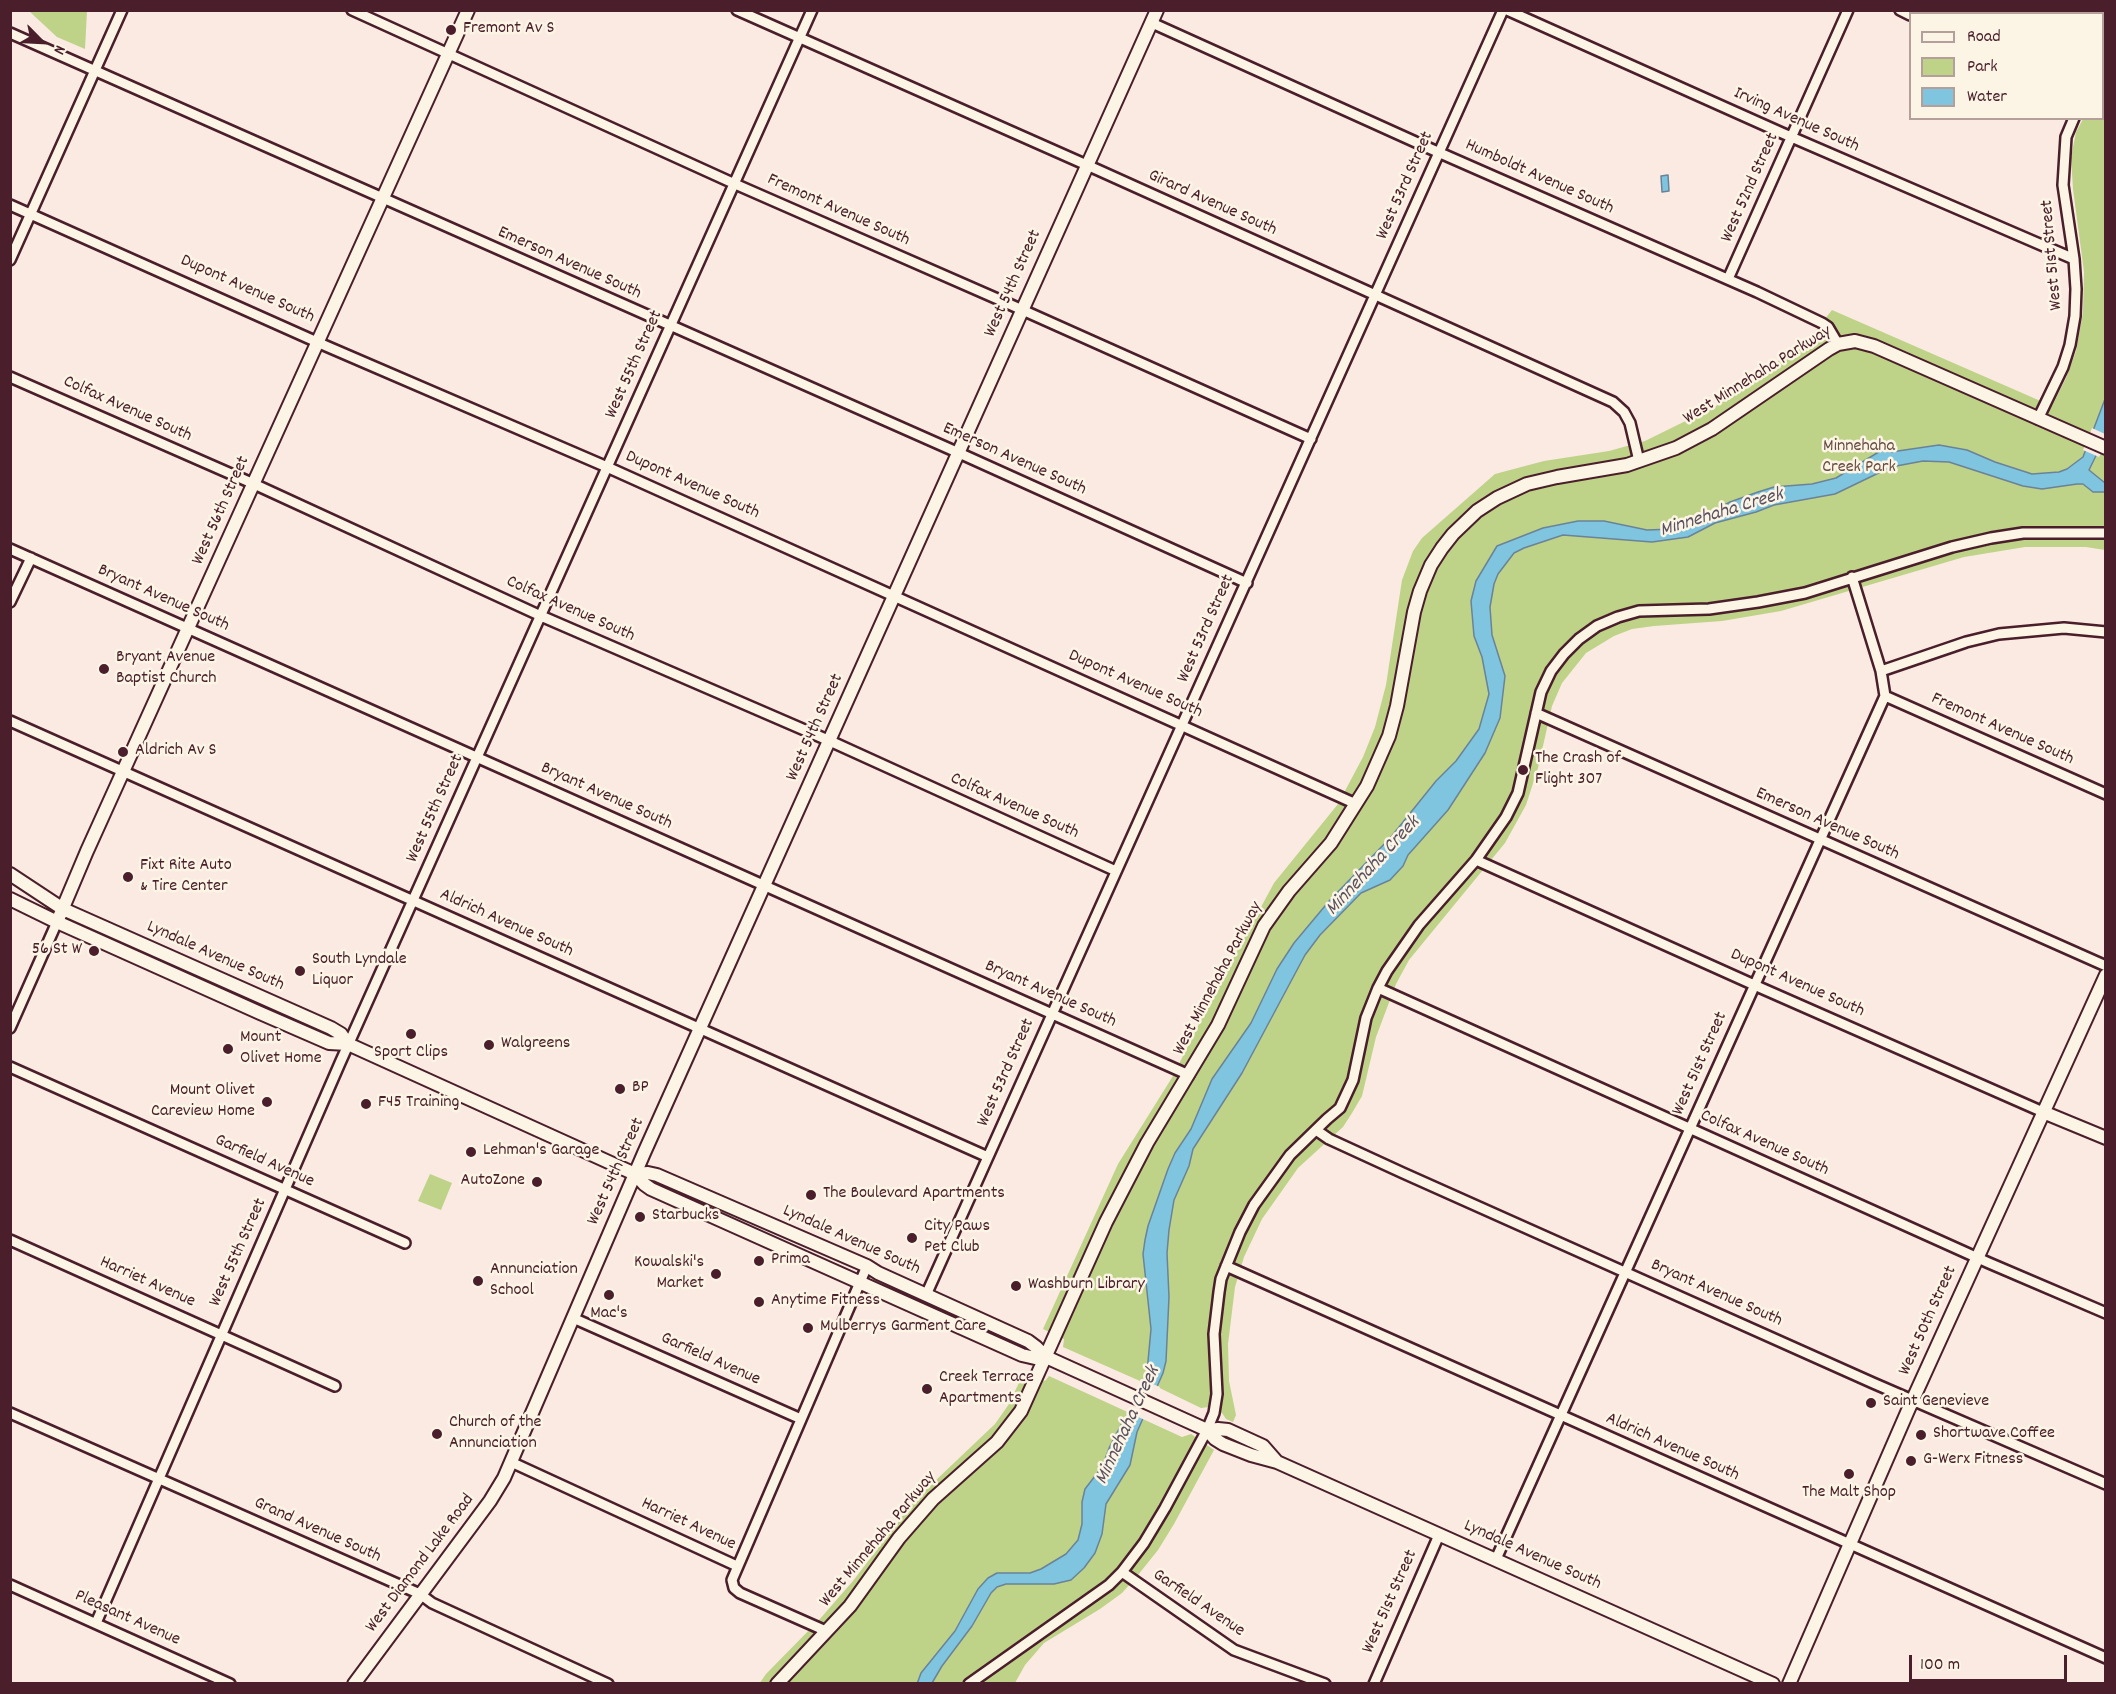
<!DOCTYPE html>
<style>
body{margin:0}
#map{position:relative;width:2116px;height:1694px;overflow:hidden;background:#faeae2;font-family:Dekko,sans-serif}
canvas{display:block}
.frame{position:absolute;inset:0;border:12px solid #4a1f2b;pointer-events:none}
.legend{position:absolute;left:1909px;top:12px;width:195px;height:108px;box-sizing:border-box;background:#fcf5e5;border:2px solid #b59f9b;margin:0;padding:8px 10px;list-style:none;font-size:18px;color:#4a1f2b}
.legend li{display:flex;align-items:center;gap:12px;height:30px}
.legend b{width:30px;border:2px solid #b59f9b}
.north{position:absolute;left:12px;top:12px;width:60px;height:60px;-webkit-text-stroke:4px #fcf5e5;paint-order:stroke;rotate:114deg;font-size:16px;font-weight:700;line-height:24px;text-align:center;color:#4a1f2b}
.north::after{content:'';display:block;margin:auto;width:21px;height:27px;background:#4a1f2b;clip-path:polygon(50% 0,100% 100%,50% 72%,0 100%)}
.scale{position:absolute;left:1909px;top:1655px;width:158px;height:27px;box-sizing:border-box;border:3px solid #4a1f2b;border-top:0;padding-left:8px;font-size:18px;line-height:21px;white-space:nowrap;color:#4a1f2b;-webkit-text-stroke:4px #fcf5e5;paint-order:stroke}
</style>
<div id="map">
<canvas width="2116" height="1694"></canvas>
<div class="frame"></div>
<ul class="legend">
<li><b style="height:8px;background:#fcf5e5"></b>Road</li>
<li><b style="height:16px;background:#bed288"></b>Park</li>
<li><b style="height:16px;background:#7fc5e0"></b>Water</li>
</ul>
<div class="north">N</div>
<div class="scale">100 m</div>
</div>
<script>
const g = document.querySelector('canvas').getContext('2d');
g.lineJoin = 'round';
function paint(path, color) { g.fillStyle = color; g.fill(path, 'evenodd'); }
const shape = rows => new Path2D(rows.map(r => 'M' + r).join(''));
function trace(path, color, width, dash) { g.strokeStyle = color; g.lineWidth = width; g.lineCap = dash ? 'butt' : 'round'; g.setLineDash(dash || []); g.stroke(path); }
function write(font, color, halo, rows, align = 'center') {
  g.font = font + ' Dekko,sans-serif'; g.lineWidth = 5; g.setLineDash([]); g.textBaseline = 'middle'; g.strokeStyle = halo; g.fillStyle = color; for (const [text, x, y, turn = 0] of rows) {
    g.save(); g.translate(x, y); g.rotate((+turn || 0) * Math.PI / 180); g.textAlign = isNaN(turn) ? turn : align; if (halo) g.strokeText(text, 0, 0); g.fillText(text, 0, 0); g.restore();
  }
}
paint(shape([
 [29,11,87,11,85,49,57,37],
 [2103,115,2105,116,2105,550,2086,547,2025,547,1964,557,1781,611,1722,621,1654,626,1632,629,1614,636,1586,653,1562,683,1552,706,1538,768,1526,805,1505,843,1409,960,1396,984,1376,1037,1362,1096,1352,1113,1343,1127,1298,1168,1262,1219,1244,1257,1235,1287,1228,1344,1229,1381,1236,1415,1233,1422,1226,1419,1222,1413,1209,1407,1201,1408,1141,1379,1140,1381,1063,1347,1064,1339,1043,1329,1118,1164,1173,1076,1214,994,1274,883,1338,804,1363,757,1375,727,1386,685,1402,580,1413,551,1422,538,1495,474,1544,461,1609,451,1645,441,1716,406,1810,338,1832,310,2052,406,2066,378,2076,351,2083,312,2084,272,2073,189,2071,158,2076,132,2083,119,2102,118],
 [430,1174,452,1183,441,1210,418,1201],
 [1024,1372,1045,1381,1049,1376,1182,1437,1191,1434,1214,1450,1174,1524,1158,1550,1138,1575,1122,1593,1100,1609,1044,1643,1025,1665,1015,1683,759,1684,766,1674,819,1620,853,1581,914,1501,995,1424,1009,1404]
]), '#bed288');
const water = shape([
 [1668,175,1669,191,1662,192,1661,176,1668,175],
 [2105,399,2105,437,2089,470,2105,483,2105,492,2093,492,2083,484,2077,484,2042,489,2023,486,1949,462,1923,461,1891,467,1835,494,1774,505,1756,512,1715,523,1688,537,1652,542,1563,535,1524,548,1514,553,1498,574,1494,584,1490,607,1492,635,1505,676,1500,718,1485,753,1448,810,1408,855,1403,866,1390,880,1361,893,1320,935,1305,955,1242,1073,1193,1149,1189,1166,1174,1200,1169,1230,1167,1253,1169,1297,1166,1361,1163,1373,1137,1432,1130,1465,1106,1504,1102,1534,1095,1553,1084,1568,1071,1580,1054,1584,1006,1584,997,1587,991,1593,972,1626,942,1666,932,1683,917,1684,921,1673,955,1631,978,1589,988,1578,997,1573,1030,1573,1041,1569,1066,1554,1078,1540,1082,1524,1082,1502,1085,1489,1102,1467,1110,1446,1121,1425,1129,1415,1147,1372,1151,1329,1143,1254,1145,1240,1148,1226,1168,1169,1175,1153,1191,1129,1212,1079,1251,1023,1277,969,1294,943,1330,900,1391,837,1436,781,1456,761,1479,729,1489,694,1482,657,1474,636,1471,601,1476,581,1497,546,1543,528,1578,521,1604,521,1647,530,1674,529,1694,522,1730,502,1758,492,1774,487,1812,484,1836,478,1882,450,1891,452,1939,445,1967,450,1995,462,2032,474,2059,472,2067,469,2083,457,2105,399]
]);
paint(water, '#7fc5e0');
trace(water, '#6a8398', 1.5);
paint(shape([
 [2092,428,2105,434,2106,444,2099,457,2083,450],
 [1141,1379,1160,1387,1145,1420,1127,1412]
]), '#faeae2');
const street = shape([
 [352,10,735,184,1009,304,1311,439],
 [737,10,1098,170,1613,402,1624,412,1630,423,1639,461],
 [1507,10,1782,133,2074,259],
 [1900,10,1910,15],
 [1152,23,1431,149,1757,292,1822,323,1828,327,1838,344],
 [10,33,959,453,1247,583],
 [2102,82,2106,80],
 [2102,100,2106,102],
 [10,205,326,346,607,467,1356,804],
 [10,260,122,10],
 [1728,279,1848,10],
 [10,377,254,484,541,616,830,741,1116,871],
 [2038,419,2063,367,2070,345,2075,316,2076,289,2074,259,2063,185,2066,137,2074,118],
 [10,549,1189,1075],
 [10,602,31,558],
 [1881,671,1966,642,1999,634,2064,628,2106,632],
 [1885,696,2106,794],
 [1536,713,2106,966],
 [10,721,988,1157],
 [1476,860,1761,988,2043,1112],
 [1378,988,1989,1263,2106,1313],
 [10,1028,57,922],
 [10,1067,405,1243],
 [1316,1130,1329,1139,1403,1173,1873,1383,2106,1484],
 [10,1240,335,1386],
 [1226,1266,2106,1658],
 [926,1295,1503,10],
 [573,1318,801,1419],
 [10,1413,420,1594,432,1603,608,1684],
 [511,1462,737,1566],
 [1496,1559,1885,696,1881,671,1852,577],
 [1122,1572,1234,1650,1325,1684],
 [10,1585,230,1684],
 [96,1623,340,1063,812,10],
 [826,1631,740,1593,734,1588,732,1580,867,1266],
 [969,1684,1109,1585,1122,1572,1144,1543,1165,1508,1207,1430,1214,1413,1217,1394,1214,1334,1219,1292,1221,1279,1240,1232,1254,1205,1290,1155,1327,1119,1340,1108,1353,1080,1366,1018,1378,988,1387,971,1419,925,1476,860,1506,817,1518,793,1541,692,1551,671,1564,654,1579,639,1597,626,1618,617,1639,611,1709,609,1758,602,1805,593,1952,547,1991,538,2023,533,2106,533],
 [1374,1684,1439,1535]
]);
const secondary = shape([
 [10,874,63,909,331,1028,341,1034,348,1044],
 [10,899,57,922,260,1013,329,1043,348,1044,635,1174,644,1184,651,1189,1022,1355,1035,1358,1046,1357],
 [57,922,87,851,468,10],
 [2043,1112,2106,1138],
 [635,1174,648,1173,657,1175,867,1266,878,1273,1028,1341,1036,1347,1046,1357,1207,1430,1215,1439,1223,1444,1251,1455,1277,1462,1773,1684],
 [1207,1430,1218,1429,1228,1430,1263,1446,1277,1462],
 [354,1684,490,1501,504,1478,644,1153,1157,10],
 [777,1684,850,1606,899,1538,933,1499,997,1442,1021,1411,1106,1222,1147,1143,1218,1025,1264,926,1289,891,1331,843,1367,786,1389,736,1397,706,1414,612,1420,591,1431,565,1442,548,1453,534,1477,511,1497,498,1527,484,1557,477,1627,465,1676,448,1712,429,1829,349,1838,344,1855,341,1874,346,2106,448],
 [1789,1684,1909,1408,2106,975]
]);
trace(street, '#4a1f2b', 14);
trace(secondary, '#4a1f2b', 16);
trace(street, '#fcf5e5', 9);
trace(secondary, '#fcf5e5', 12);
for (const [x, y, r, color] of [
 [451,30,6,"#4a1f2b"],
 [104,669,6,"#4a1f2b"],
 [123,752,6,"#4a1f2b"],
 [1523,770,6,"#4a1f2b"],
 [128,877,6,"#4a1f2b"],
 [94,951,6,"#4a1f2b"],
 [300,971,6,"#4a1f2b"],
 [411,1034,6,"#4a1f2b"],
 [489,1045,6,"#4a1f2b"],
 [228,1049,6,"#4a1f2b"],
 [620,1089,6,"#4a1f2b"],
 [267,1102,6,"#4a1f2b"],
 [366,1104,6,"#4a1f2b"],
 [471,1152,6,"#4a1f2b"],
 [537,1182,6,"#4a1f2b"],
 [811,1195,6,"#4a1f2b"],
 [640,1217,6,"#4a1f2b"],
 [912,1238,6,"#4a1f2b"],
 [759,1261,6,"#4a1f2b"],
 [716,1274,6,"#4a1f2b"],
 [478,1281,6,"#4a1f2b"],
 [1016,1286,6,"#4a1f2b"],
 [609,1295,6,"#4a1f2b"],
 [759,1302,6,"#4a1f2b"],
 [808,1328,6,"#4a1f2b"],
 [927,1389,6,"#4a1f2b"],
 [1871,1403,6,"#4a1f2b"],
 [437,1434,6,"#4a1f2b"],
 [1921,1435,6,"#4a1f2b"],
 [1911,1461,6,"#4a1f2b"],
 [1849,1474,6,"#4a1f2b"]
]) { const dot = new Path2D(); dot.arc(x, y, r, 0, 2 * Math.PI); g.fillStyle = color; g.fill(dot); trace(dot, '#fcf5e5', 2); }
write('18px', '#4a1f2b', '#fcf5e5', [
 ["Fremont Av S",463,30],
 ["Bryant Avenue",116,659],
 ["Baptist Church",116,680],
 ["Aldrich Av S",135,752],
 ["The Crash of",1535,760],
 ["Flight 307",1535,781],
 ["Fixt Rite Auto",140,867],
 ["& Tire Center",140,888],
 ["56 St W",82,951,"right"],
 ["South Lyndale",312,961],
 ["Liquor",312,982],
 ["Mount",240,1039],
 ["Olivet Home",240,1060],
 ["Walgreens",501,1045],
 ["Sport Clips",411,1054,"center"],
 ["BP",632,1089],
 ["Mount Olivet",255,1092,"right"],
 ["Careview Home",255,1113,"right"],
 ["F45 Training",378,1104],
 ["Lehman's Garage",483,1152],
 ["AutoZone",525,1182,"right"],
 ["The Boulevard Apartments",823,1195],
 ["Starbucks",652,1217],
 ["City Paws",924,1228],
 ["Pet Club",924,1249],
 ["Prima",771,1261],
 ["Kowalski's",704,1264,"right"],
 ["Market",704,1285,"right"],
 ["Annunciation",490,1271],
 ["School",490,1292],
 ["Washburn Library",1028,1286],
 ["Anytime Fitness",771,1302],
 ["Mac's",609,1315,"center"],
 ["Mulberrys Garment Care",820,1328],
 ["Creek Terrace",939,1379],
 ["Apartments",939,1400],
 ["Saint Genevieve",1883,1403],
 ["Church of the",449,1424],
 ["Annunciation",449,1445],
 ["Shortwave Coffee",1933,1435],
 ["G-Werx Fitness",1923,1461],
 ["The Malt Shop",1849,1494,"center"]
], 'left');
write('18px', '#4a1f2b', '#fcf5e5', [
 ["Irving Avenue South",1796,121,24],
 ["Humboldt Avenue South",1539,178,24],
 ["West 53rd Street",1406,186,-66],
 ["West 52nd Street",1751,188,-66],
 ["Girard Avenue South",1212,204,24],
 ["Fremont Avenue South",838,211,24],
 ["West 51st Street",2053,255,-95],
 ["Emerson Avenue South",569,264,24],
 ["West 54th Street",1014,284,-66],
 ["Dupont Avenue South",247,290,24],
 ["West 55th Street",635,365,-66],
 ["West Minnehaha Parkway",1758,376,-32],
 ["Colfax Avenue South",127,410,24],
 ["Emerson Avenue South",1014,460,24],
 ["Dupont Avenue South",692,486,24],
 ["West 56th Street",222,511,-66],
 ["Bryant Avenue South",163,599,24],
 ["Colfax Avenue South",570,610,24],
 ["West 53rd Street",1207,629,-66],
 ["Dupont Avenue South",1135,685,24],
 ["West 54th Street",816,728,-66],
 ["Fremont Avenue South",2002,730,24],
 ["Bryant Avenue South",606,797,24],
 ["Colfax Avenue South",1014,807,24],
 ["West 55th Street",436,809,-66],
 ["Emerson Avenue South",1827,825,24],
 ["Aldrich Avenue South",506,924,24],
 ["Lyndale Avenue South",215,957,24],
 ["West Minnehaha Parkway",1219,979,-62],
 ["Dupont Avenue South",1797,984,24],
 ["Bryant Avenue South",1050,995,24],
 ["West 51st Street",1701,1064,-66],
 ["West 53rd Street",1007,1073,-66],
 ["Colfax Avenue South",1764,1144,24],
 ["Garfield Avenue",264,1162,24],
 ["West 54th Street",617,1172,-66],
 ["Lyndale Avenue South",851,1241,24],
 ["West 55th Street",239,1253,-66],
 ["Harriet Avenue",147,1283,24],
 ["Bryant Avenue South",1716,1294,24],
 ["West 50th Street",1929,1321,-66],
 ["Garfield Avenue",710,1360,24],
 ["Aldrich Avenue South",1672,1448,24],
 ["Harriet Avenue",688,1525,25],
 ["Grand Avenue South",317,1531,24],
 ["West Minnehaha Parkway",879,1540,-50],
 ["Lyndale Avenue South",1532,1556,24],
 ["West Diamond Lake Road",421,1564,-53],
 ["West 51st Street",1391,1602,-66],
 ["Garfield Avenue",1198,1604,34],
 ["Pleasant Avenue",127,1619,24]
]);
write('18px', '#674c42', '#fcf5e5', [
 ["Minnehaha",1859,448],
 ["Creek Park",1859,469]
]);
write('italic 20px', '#5a5161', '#fcf5e5', [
 ["Minnehaha Creek",1722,514,-17],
 ["Minnehaha Creek",1374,867,-47],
 ["Minnehaha Creek",1129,1426,-65]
]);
</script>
